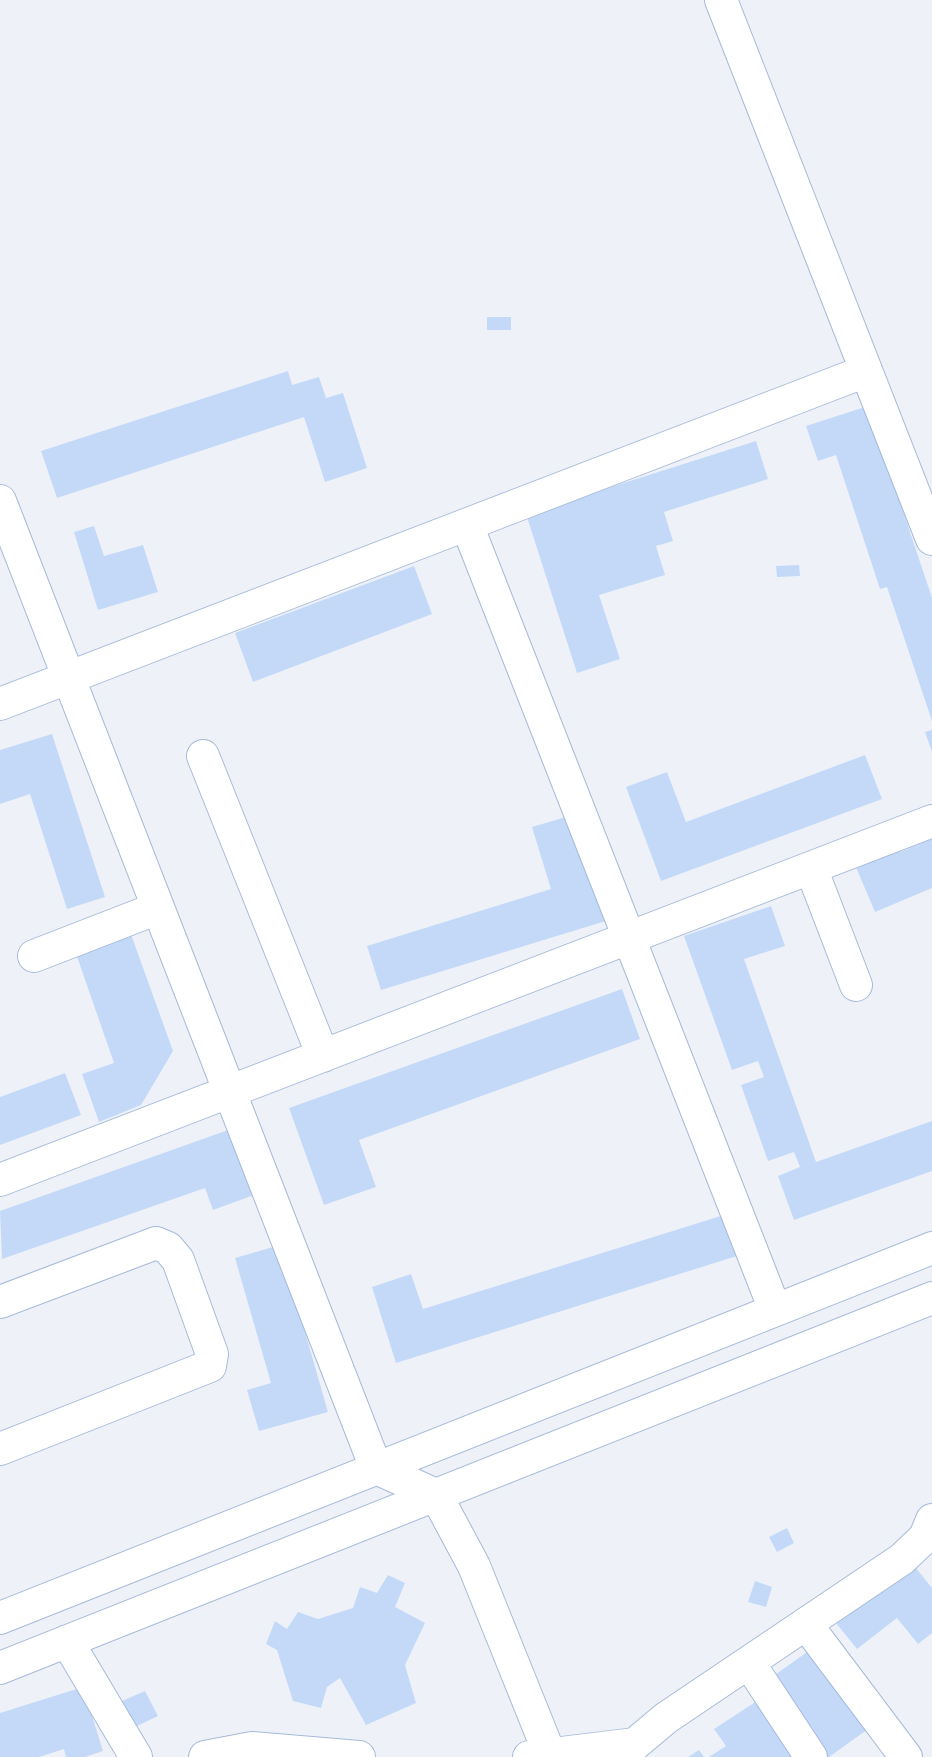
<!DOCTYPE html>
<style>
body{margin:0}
canvas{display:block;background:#eef2f8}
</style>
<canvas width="932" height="1757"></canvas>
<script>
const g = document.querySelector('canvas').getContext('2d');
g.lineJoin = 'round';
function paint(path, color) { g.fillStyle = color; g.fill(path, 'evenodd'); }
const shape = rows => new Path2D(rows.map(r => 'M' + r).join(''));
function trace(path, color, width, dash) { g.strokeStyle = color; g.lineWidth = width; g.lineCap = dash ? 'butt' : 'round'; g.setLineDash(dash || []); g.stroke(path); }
paint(shape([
 [487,317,511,317,511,330,487,330],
 [288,371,292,385,319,377,326,398,343,393,367,468,325,482,304,417,57,498,41,451],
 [868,406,932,598,932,721,887,587,880,589,836,455,818,461,806,426],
 [756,441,768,479,664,512,673,541,656,546,665,575,599,595,620,659,577,673,526,514],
 [94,526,104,556,143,545,158,592,98,610,74,532],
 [799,565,800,576,777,577,776,566],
 [414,566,432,614,253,682,235,633],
 [932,730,932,752,925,732],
 [52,734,105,897,67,909,30,794,0,804,0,750],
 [865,755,882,799,661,881,626,787,667,772,686,822],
 [576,814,609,920,381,990,367,946,551,889,532,827],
 [932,839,932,888,875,912,855,865,898,847,900,852],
 [771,906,785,946,744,959,816,1162,932,1121,932,1171,794,1220,778,1176,800,1167,794,1152,768,1161,741,1085,764,1077,758,1061,732,1070,684,936],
 [128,926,173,1051,141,1105,99,1122,82,1074,114,1063,73,945],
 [622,989,640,1039,359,1140,376,1187,324,1205,289,1108],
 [65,1073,81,1115,0,1145,0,1097],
 [231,1129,254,1195,213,1210,205,1188,2,1259,0,1211],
 [727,1214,740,1255,396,1363,372,1287,411,1274,423,1309],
 [280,1245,328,1412,259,1431,247,1390,271,1383,235,1258],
 [787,1528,794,1543,777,1552,769,1537],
 [912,1563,932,1588,932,1633,918,1644,897,1618,857,1649,836,1623],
 [388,1575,405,1583,395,1607,425,1623,405,1665,416,1703,366,1725,340,1678,327,1687,321,1708,293,1701,277,1650,266,1644,275,1621,287,1629,298,1612,318,1619,353,1608,360,1587,377,1593],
 [755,1581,772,1587,766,1607,748,1602],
 [814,1647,871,1727,829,1757,818,1757,765,1682],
 [83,1687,103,1751,85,1757,66,1757,64,1749,39,1757,0,1757,0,1713],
 [145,1691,158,1716,135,1727,122,1701],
 [760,1699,798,1757,709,1757,726,1746,714,1729],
 [699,1750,704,1757,688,1757]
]), '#c4d9f8');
const street = shape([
 [721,0,932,539],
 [0,501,376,1468,436,1495,474,1566,550,1755],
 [467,525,775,1310],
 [0,704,866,371],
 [203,756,323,1056],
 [811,868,856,985],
 [34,956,158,908],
 [0,1180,932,821],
 [0,1302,156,1243,168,1248,178,1260,212,1354,210,1366,0,1449],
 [0,1618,932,1248],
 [806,1624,906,1757],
 [67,1641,136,1757],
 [749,1663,811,1757],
 [0,1668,932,1298],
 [205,1757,252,1748,359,1757],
 [529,1757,635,1744,666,1718,902,1559,925,1537,932,1520]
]);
trace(street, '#a6bad9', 34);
trace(street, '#fff', 32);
</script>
